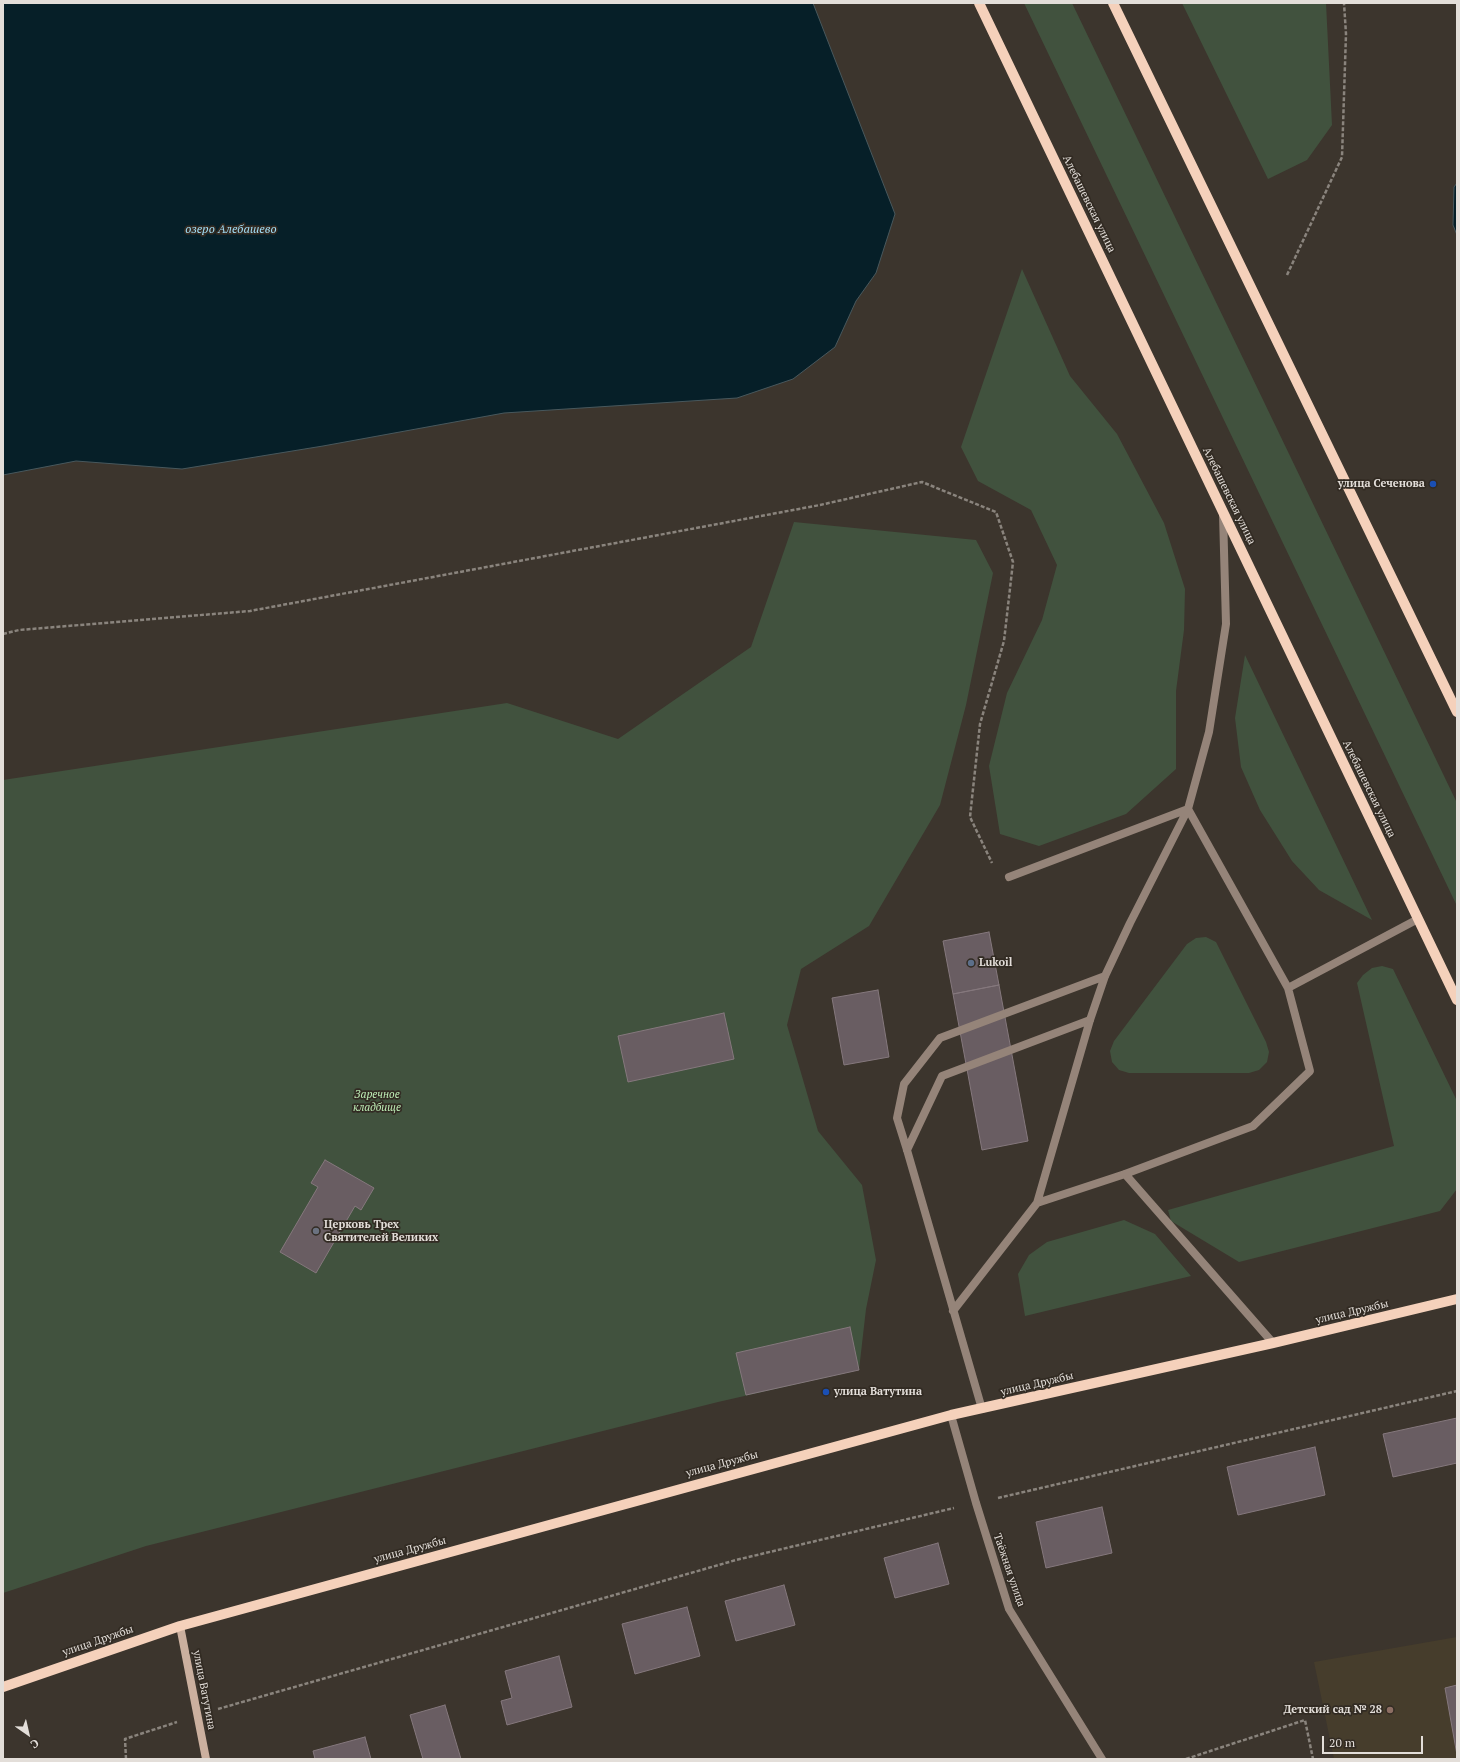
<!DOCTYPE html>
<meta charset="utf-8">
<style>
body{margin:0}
#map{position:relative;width:1460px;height:1762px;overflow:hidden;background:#3c352d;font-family:"PT Serif",serif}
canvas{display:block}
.frame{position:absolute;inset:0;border:4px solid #e3ded9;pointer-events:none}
.north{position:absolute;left:8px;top:1714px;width:40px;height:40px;-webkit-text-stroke:3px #322b23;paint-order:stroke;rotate:146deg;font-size:11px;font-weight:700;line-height:16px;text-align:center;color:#e3ded9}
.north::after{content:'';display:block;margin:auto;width:14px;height:18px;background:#e3ded9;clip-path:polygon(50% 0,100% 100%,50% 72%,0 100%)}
.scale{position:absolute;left:1322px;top:1736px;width:101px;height:18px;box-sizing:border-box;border:2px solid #e3ded9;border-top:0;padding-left:5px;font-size:12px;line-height:14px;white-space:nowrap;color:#e3ded9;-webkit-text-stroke:3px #322b23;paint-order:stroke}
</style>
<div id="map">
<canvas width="1460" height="1762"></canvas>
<div class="frame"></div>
<div class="north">С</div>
<div class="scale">20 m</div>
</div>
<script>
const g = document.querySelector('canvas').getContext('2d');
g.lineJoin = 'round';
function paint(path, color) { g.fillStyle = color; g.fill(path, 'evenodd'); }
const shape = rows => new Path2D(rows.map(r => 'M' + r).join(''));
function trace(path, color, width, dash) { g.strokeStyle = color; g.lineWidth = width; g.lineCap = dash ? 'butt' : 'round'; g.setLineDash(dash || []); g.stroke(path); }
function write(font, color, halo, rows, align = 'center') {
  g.font = font + ' "PT Serif",serif'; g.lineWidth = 3.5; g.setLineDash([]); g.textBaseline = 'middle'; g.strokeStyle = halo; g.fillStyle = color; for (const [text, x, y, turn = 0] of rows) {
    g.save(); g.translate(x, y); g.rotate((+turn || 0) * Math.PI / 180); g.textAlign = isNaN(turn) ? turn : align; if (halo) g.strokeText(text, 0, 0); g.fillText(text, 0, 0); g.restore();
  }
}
paint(shape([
 [1457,1637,1457,1759,1334,1759,1314,1662]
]), '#463d2c');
paint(shape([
 [1024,3,1072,3,1457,803,1457,906],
 [1182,3,1326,3,1332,125,1307,160,1268,179],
 [1022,269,1070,376,1117,434,1164,523,1185,589,1184,630,1176,691,1176,769,1126,814,1039,846,1000,834,989,766,1007,693,1042,620,1057,565,1031,510,978,481,961,447],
 [794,522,976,540,993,573,966,705,940,805,869,926,801,969,787,1025,818,1131,862,1185,876,1260,866,1309,859,1370,718,1402,146,1546,3,1593,3,780,507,703,618,739,751,647],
 [1245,655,1372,920,1319,890,1292,861,1260,810,1241,767,1235,718],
 [1206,937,1216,942,1266,1042,1269,1052,1267,1062,1259,1070,1249,1073,1129,1073,1119,1070,1112,1062,1110,1051,1114,1041,1187,944,1196,938],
 [1382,966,1393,969,1457,1101,1457,1189,1440,1211,1239,1262,1171,1221,1168,1210,1394,1146,1357,983,1363,975,1372,968],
 [1124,1220,1155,1234,1191,1276,1025,1316,1018,1274,1029,1255,1047,1242]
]), '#41523e');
const water = shape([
 [3,3,813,3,895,214,876,273,856,301,835,347,793,379,737,398,504,413,323,446,182,469,76,461,3,475,3,3],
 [1457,183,1457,235,1453,225,1454,187,1457,183]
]);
paint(water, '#061f28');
trace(water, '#48585d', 1);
const building = shape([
 [989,932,999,985,953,994,943,941,989,932],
 [999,985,1028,1141,982,1150,953,994,999,985],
 [878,990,889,1057,844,1065,832,998,878,990],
 [724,1013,734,1059,628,1082,618,1036,724,1013],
 [325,1160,374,1188,361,1210,355,1206,316,1273,280,1252,318,1187,311,1183,325,1160],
 [850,1327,859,1370,746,1395,736,1353,850,1327],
 [1457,1418,1457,1463,1393,1477,1383,1434,1457,1418],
 [1315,1447,1325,1495,1238,1515,1227,1467,1315,1447],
 [1102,1507,1112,1553,1046,1568,1036,1522,1102,1507],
 [938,1543,949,1584,895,1598,884,1558,938,1543],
 [784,1585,795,1625,736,1641,725,1601,784,1585],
 [687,1607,700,1656,635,1674,622,1624,687,1607],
 [559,1656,572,1707,507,1725,501,1701,512,1698,505,1671,559,1656],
 [1457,1685,1457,1755,1445,1688,1457,1685],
 [445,1705,461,1759,423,1759,410,1715,445,1705],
 [365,1737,371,1759,315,1759,313,1751,365,1737]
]);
paint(building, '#695d62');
trace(building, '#85787d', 1);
trace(shape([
 [1287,275,1342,157,1346,34,1344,3],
 [3,634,19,630,250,611,820,505,922,482,996,512,1013,562,1004,641,980,724,970,817,992,863],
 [998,1498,1457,1391],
 [218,1709,736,1560,954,1508],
 [126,1759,125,1739,177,1722],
 [1186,1759,1305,1720,1313,1759]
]), '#8a847d', 2.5, [4, 2]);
trace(shape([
 [1288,988,1418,919],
 [907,1150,942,1076,1090,1020],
 [1125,1174,1273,1343],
 [1037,1203,1090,1020,1105,976,1130,923,1188,809,1209,732,1226,624,1223,514],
 [953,1311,1037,1203,1125,1174,1253,1126,1310,1071,1288,988,1188,809,1009,877],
 [982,1409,907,1150,897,1118,904,1084,940,1038,1105,976]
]), '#958479', 8);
trace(shape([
 [951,1415,976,1503,1009,1609,1102,1759]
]), '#958479', 8);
trace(shape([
 [180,1626,206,1759]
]), '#cbb09f', 8);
trace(shape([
 [979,3,1457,1000],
 [1113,3,1457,712],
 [3,1687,180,1626,951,1415,1273,1343,1457,1299]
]), '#f5d1bb', 10);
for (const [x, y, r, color] of [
 [1433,484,4,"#1a4fb4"],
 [971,963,4,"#5c6f8a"],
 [316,1231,4,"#6b7280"],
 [826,1392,4,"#1a4fb4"],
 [1390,1710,4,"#8d6e63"]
]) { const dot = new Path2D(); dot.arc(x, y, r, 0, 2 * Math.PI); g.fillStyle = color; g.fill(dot); trace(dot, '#322b23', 1.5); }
write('11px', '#e3ded9', '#322b23', [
 ["Алебашевская улица",1089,204,64],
 ["Алебашевская улица",1229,496,64],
 ["Алебашевская улица",1369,789,64],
 ["улица Дружбы",1352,1312,-13],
 ["улица Дружбы",1037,1384,-13],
 ["улица Дружбы",722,1464,-15],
 ["улица Дружбы",410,1550,-15],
 ["Таёжная улица",1009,1570,71],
 ["улица Дружбы",98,1641,-19],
 ["улица Ватутина",204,1690,79]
]);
write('bold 11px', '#e3ded9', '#322b23', [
 ["улица Сеченова",1425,484,"right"],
 ["Lukoil",979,963],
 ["Церковь Трех",324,1225],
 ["Святителей Великих",324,1238],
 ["улица Ватутина",834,1392],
 ["Детский сад № 28",1382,1710,"right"]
], 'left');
write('italic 11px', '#beeeb6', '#322b23', [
 ["Заречное",377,1095],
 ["кладбище",377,1108]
]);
write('italic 12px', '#a1def7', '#322b23', [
 ["озеро Алебашево",231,230]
]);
</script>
